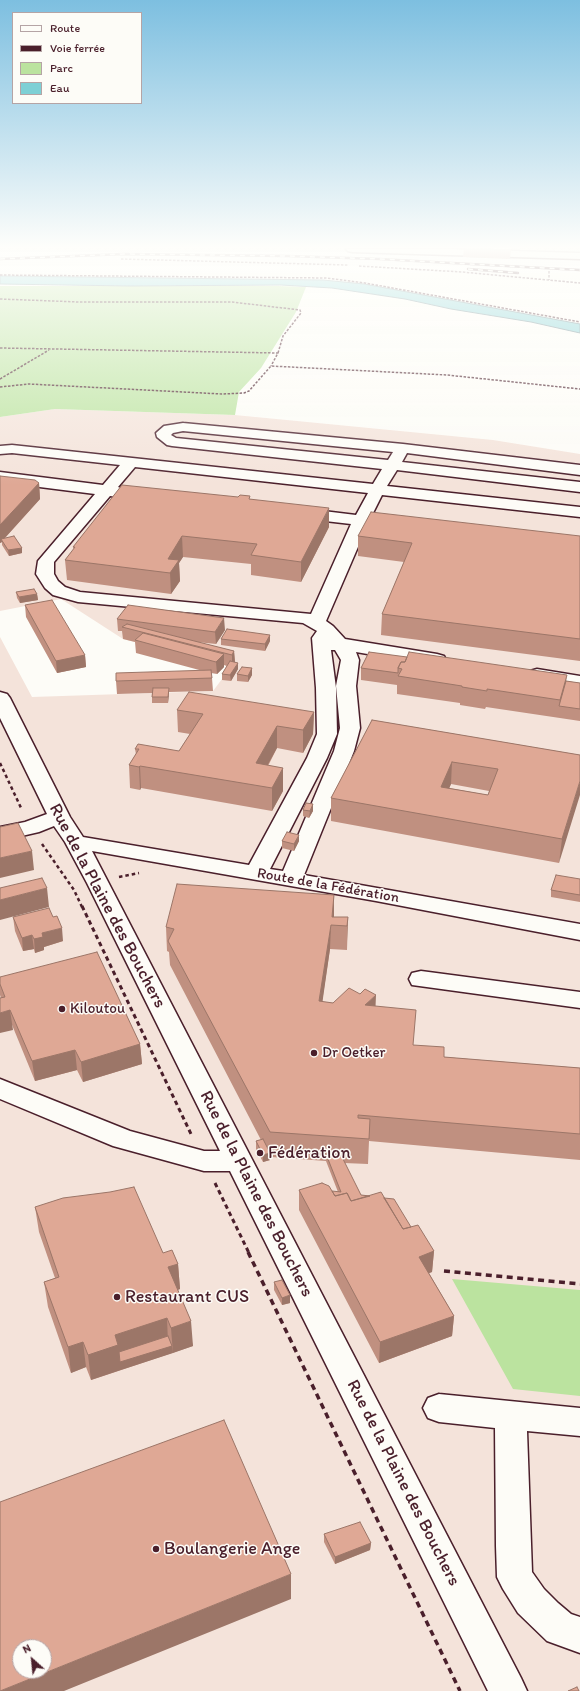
<!DOCTYPE html>
<meta charset="utf-8">
<style>
body{margin:0}
#map{position:relative;width:580px;height:1691px;overflow:hidden;background:#fdfcf7;font-family:Itim,sans-serif}
canvas{display:block}
.legend{position:absolute;left:12px;top:12px;width:130px;height:92px;box-sizing:border-box;background:#fdfcf7;border:1px solid #b5a4a5;margin:0;padding:5px 7px;list-style:none;font-size:12px;color:#4a1f2b}
.legend li{display:flex;align-items:center;gap:8px;height:20px}
.legend b{width:20px;border:1px solid #b5a4a5}
.north{position:absolute;left:12px;top:1639px;width:40px;height:40px;box-sizing:border-box;background:#fdfcf7;border:1px solid #b5a4a5;border-radius:50%;rotate:333deg;font-size:11px;font-weight:700;line-height:16px;text-align:center;color:#4a1f2b}
.north::after{content:'';display:block;margin:auto;width:14px;height:18px;background:#4a1f2b;clip-path:polygon(50% 0,100% 100%,50% 72%,0 100%)}
</style>
<div id="map">
<canvas width="580" height="1691"></canvas>
<ul class="legend">
<li><b style="height:5px;background:#fdfcf7"></b>Route</li>
<li><b style="height:5px;background:#4a1f2b"></b>Voie ferrée</li>
<li><b style="height:11px;background:#bbe39f"></b>Parc</li>
<li><b style="height:11px;background:#7ed0d5"></b>Eau</li>
</ul>
<div class="north">N</div>
</div>
<script>
const g = document.querySelector('canvas').getContext('2d');
g.lineJoin = 'round';
function paint(path, color) { g.fillStyle = color; g.fill(path, 'evenodd'); }
const shape = rows => new Path2D(rows.map(r => 'M' + r).join(''));
function trace(path, color, width, dash) { g.strokeStyle = color; g.lineWidth = width; g.lineCap = dash ? 'butt' : 'round'; g.setLineDash(dash || []); g.stroke(path); }
function write(font, color, halo, rows, align = 'center') {
  g.font = font + ' Itim,sans-serif'; g.lineWidth = 3; g.setLineDash([]); g.textBaseline = 'middle'; g.strokeStyle = halo; g.fillStyle = color; for (const [text, x, y, turn = 0] of rows) {
    g.save(); g.translate(x, y); g.rotate((+turn || 0) * Math.PI / 180); g.textAlign = isNaN(turn) ? turn : align; if (halo) g.strokeText(text, 0, 0); g.fillText(text, 0, 0); g.restore();
  }
}
paint(shape([
 [55,409,235,415,493,440,580,454,580,1691,0,1691,0,637,32,697,213,691,231,667,123,639,61,599,0,611,0,417],
 [20,1647,44,1647,44,1671,20,1671]
]), '#f4e3da');
paint(shape([
 [0,286,279,286,306,287,296,312,261,368,239,392,235,415,55,409,0,417],
 [452,1279,580,1290,580,1396,513,1389]
]), '#bbe39f');
const water = shape([
 [0,276,323,280,364,284,580,324,580,333,531,322,451,309,405,299,332,288,281,285,130,286,0,284,0,276]
]);
paint(water, '#7ed0d5');
trace(water, '#698991', 1);
const minor = shape([
 [346,249,450,249,580,253,580,259,352,252,348,251,346,249],
 [183,423,403,444,580,465,580,475,407,453,402,462,580,482,580,492,397,470,387,486,580,507,580,517,382,495,371,517,380,519,382,522,380,525,367,526,326,621,333,626,345,639,437,654,444,656,446,660,444,664,437,666,356,652,359,660,356,686,360,728,354,751,304,875,580,924,580,940,376,901,92,851,521,1678,527,1691,488,1691,230,1171,204,1171,113,1146,0,1099,0,1079,130,1131,204,1151,220,1151,87,883,65,842,54,826,39,832,0,841,0,827,25,822,47,814,0,718,0,692,7,694,10,698,70,817,83,837,249,865,307,758,317,734,316,688,312,638,317,631,303,623,78,602,53,595,45,588,36,574,38,561,95,494,0,482,0,472,103,485,120,465,12,453,0,454,0,446,12,445,373,484,382,469,172,446,167,445,157,437,156,433,164,426,183,423],
 [183,431,393,452,388,460,176,438,171,435,173,433,183,431],
 [135,467,368,493,356,515,299,508,293,510,291,513,293,516,299,518,351,524,311,614,80,592,65,587,58,581,54,574,54,562,110,496,118,497,124,495,126,492,124,489,118,487,135,467],
 [331,650,335,650,341,660,336,686,340,728,334,751,283,871,270,869,327,758,337,734,336,688,331,650],
 [537,669,580,676,580,688,530,679,528,675,530,671,537,669],
 [421,971,580,992,580,1008,412,985,409,979,412,973,421,971],
 [439,1394,580,1408,580,1436,527,1431,532,1572,544,1589,558,1603,571,1614,580,1617,580,1653,547,1641,518,1613,503,1589,497,1577,496,1546,495,1428,439,1422,428,1418,423,1408,428,1398,439,1394]
]);
trace(minor, '#4a1f2b', 3);
trace(shape([
 [121,259,348,265],
 [359,266,462,272,580,283],
 [549,271,549,280],
 [0,275,326,278,365,283,580,322],
 [0,299,79,302,232,302,300,310,301,313,283,336,278,353],
 [0,348,278,353,271,366],
 [0,379,49,350],
 [0,387,29,384,222,394,244,393,249,391,271,366,447,375,580,389]
]), '#4a1f2b', 1.5, [2.5, 1.5]);
trace(shape([
 [0,763,22,810],
 [42,844,74,890,82,907],
 [119,877,139,873]
]), '#4a1f2b', 2.5, [3.5, 3]);
trace(shape([
 [82,906,192,1136],
 [215,1183,249,1253]
]), '#4a1f2b', 3, [4.5, 3.5]);
trace(shape([
 [248,1252,460,1691],
 [444,1271,580,1284]
]), '#4a1f2b', 3.5, [6, 4.5]);
paint(minor, '#fdfcf7');
const rail = shape([
 [0,259,124,254,287,256,379,259,580,270],
 [468,269,518,273]
]);
trace(rail, '#4a1f2b', 2.5);
trace(rail, '#fdfcf7', 1.5, [5]);
paint(shape([
 [464,249,511,249,510,259,463,257],
 [0,476,39,483,40,499,5,538,22,548,22,553,9,556,2,545,2,542,0,543],
 [250,499,329,527,301,582,251,575,251,564,183,557,179,563,180,581,171,594,67,580,65,560,74,549,73,547],
 [358,536,580,536,580,661,381,635,382,614,404,562,358,556],
 [16,592,37,594,38,600,20,603,17,598],
 [25,605,85,655,86,667,57,673,26,617],
 [117,619,225,630,216,644,197,642,234,651,235,662,238,669,231,681,222,680,222,674,227,666,224,665,224,667,217,674,211,673,212,678,213,691,169,692,168,703,152,703,152,693,117,694,116,681,203,671,136,653,135,642,123,639,122,631,118,631],
 [270,635,270,641,265,651,221,645,221,639],
 [369,652,580,683,580,721,486,707,485,709,460,705,460,703,397,694,397,685,361,680,361,668],
 [252,668,252,675,248,682,237,681,237,674],
 [177,710,314,712,313,734,303,753,277,748,268,766,283,768,283,791,272,811,141,788,140,790,130,788,129,765,136,754,135,749,179,751,190,734,178,732],
 [372,720,580,755,559,863,331,821,331,798],
 [451,784,489,791,488,795,449,788],
 [313,804,313,811,309,818,303,816,303,810],
 [282,841,299,841,294,851,282,848],
 [580,879,580,902,551,897,551,890],
 [334,895,334,917,348,917,347,950,330,949,322,1002,375,1006,413,1045,444,1057,580,1068,580,1160,369,1141,368,1164,344,1163,361,1195,384,1198,411,1227,434,1251,432,1272,429,1273,454,1316,452,1336,379,1363,299,1210,299,1190,338,1192,326,1161,271,1157,270,1156,270,1160,263,1162,256,1149,256,1141,261,1140,170,965,169,952,167,951,166,927],
 [13,917,63,941,44,947,44,950,35,953,34,949,23,951,15,931],
 [0,977,140,1044,142,1064,83,1082,77,1070,35,1081,1,998,0,995],
 [35,1207,163,1253,178,1264,180,1289,178,1290,193,1346,91,1380,86,1367,71,1373,48,1307,44,1282,55,1278,39,1232],
 [274,1282,290,1303,282,1305,274,1290],
 [324,1534,371,1543,370,1550,335,1564,324,1542]
]), '#c09080');
paint(shape([
 [39,483,40,499,2,541,1,539,2,542,0,543,0,525],
 [329,508,329,527,301,582,301,562],
 [182,536,183,557,179,563,180,581,171,594,170,573,168,559],
 [22,548,22,553,9,556,8,550],
 [37,594,38,600,20,603,19,597],
 [224,618,225,630,216,644,215,632],
 [270,635,270,641,265,651,265,644],
 [234,651,235,663,232,667,232,655],
 [224,654,224,667,217,674,216,662],
 [85,655,86,667,57,673,56,661],
 [238,663,238,669,231,681,230,675],
 [252,668,252,675,248,682,248,676],
 [567,675,564,693,559,706,560,700],
 [169,688,169,694,168,703,168,697],
 [314,712,313,734,303,753,303,730],
 [277,726,277,748,256,786,256,763],
 [452,762,451,784,440,810,441,787],
 [140,766,141,788,140,790,139,767],
 [283,768,283,791,272,811,272,788],
 [580,781,580,795,559,863,562,839],
 [313,804,313,811,309,818,310,811],
 [299,835,299,841,294,851,294,844],
 [32,851,34,870,0,878,0,858],
 [47,888,49,907,0,920,0,900],
 [334,895,334,919,332,917],
 [348,917,347,941,347,950,347,926],
 [331,925,330,949,319,1026,319,1001],
 [62,928,63,941,44,947,44,950,35,953,34,939,42,933],
 [32,935,34,949,23,951,22,938],
 [376,995,375,1019,365,1005],
 [10,1010,13,1030,0,1033,0,1013],
 [140,1044,142,1064,83,1082,81,1062],
 [75,1050,77,1070,35,1081,32,1061],
 [270,1153,270,1160,263,1162,263,1155],
 [434,1251,432,1272,418,1277,419,1257],
 [178,1264,180,1289,170,1292,168,1267],
 [290,1295,290,1303,282,1305,282,1298],
 [454,1316,452,1336,379,1363,380,1342],
 [167,1318,168,1343,172,1346,173,1353,121,1370,91,1380,88,1355,115,1335],
 [191,1321,193,1346,173,1353,171,1328],
 [83,1342,86,1367,71,1373,68,1347],
 [371,1543,370,1550,335,1564,335,1557],
 [291,1574,291,1599,64,1691,0,1691]
]), '#9c7668');
const building = shape([
 [466,249,511,249,511,251,466,249],
 [0,476,35,480,39,483,0,525,0,476],
 [122,485,238,497,240,495,250,496,249,499,329,508,301,562,251,555,257,544,182,536,168,559,179,560,170,573,65,560,75,547,73,547,122,485],
 [371,512,580,536,580,639,382,614,412,543,358,536,371,512],
 [14,536,22,548,8,550,1,539,14,536],
 [34,589,37,594,19,597,16,592,34,589],
 [52,600,85,655,56,661,25,605,52,600],
 [128,605,224,618,215,632,117,619,128,605],
 [127,624,234,651,232,655,122,627,127,624],
 [227,629,270,635,265,644,221,639,227,629],
 [143,633,224,654,216,662,135,640,143,633],
 [369,652,407,657,405,662,401,662,398,668,398,673,361,668,369,652],
 [409,652,567,675,560,700,487,689,487,691,462,687,462,686,398,676,402,669,398,668,401,662,405,662,409,652],
 [230,661,238,663,230,675,222,674,230,661],
 [242,667,252,668,248,676,237,674,242,667],
 [211,670,212,678,116,681,116,673,211,670],
 [566,681,580,683,580,709,559,706,566,681],
 [153,688,169,688,168,697,152,697,153,688],
 [189,692,314,712,303,730,277,726,256,763,283,768,272,788,140,766,139,767,129,765,139,749,135,749,138,744,179,751,203,714,177,710,189,692],
 [372,720,580,755,580,781,562,839,331,798,372,720],
 [452,762,498,769,488,795,441,787,452,762],
 [306,803,313,804,310,811,303,810,306,803],
 [18,823,32,851,0,858,0,827,18,823],
 [287,832,299,835,294,844,282,841,287,832],
 [556,875,580,879,580,895,551,890,556,875],
 [42,878,47,888,0,900,0,888,42,878],
 [177,884,334,895,332,917,348,917,347,926,331,925,319,1001,333,1003,349,988,360,994,365,989,376,995,365,1005,416,1010,413,1045,444,1047,444,1057,580,1068,580,1134,358,1115,358,1118,370,1119,369,1139,270,1132,168,941,174,929,166,927,177,884],
 [49,908,53,917,57,916,62,928,42,933,43,937,34,939,32,935,22,938,13,917,49,908],
 [97,952,140,1044,81,1062,75,1050,32,1061,10,1010,0,1013,0,998,5,997,0,984,0,977,97,952],
 [263,1139,270,1153,263,1155,256,1141,263,1139],
 [326,1154,341,1155,361,1195,370,1196,351,1201,347,1193,335,1196,332,1191,341,1192,326,1154],
 [322,1183,329,1186,335,1196,347,1193,351,1201,381,1192,403,1229,418,1225,434,1251,419,1257,454,1316,380,1342,299,1190,322,1183],
 [134,1187,163,1253,172,1250,178,1264,168,1267,191,1321,171,1328,167,1318,115,1335,118,1345,88,1355,83,1342,68,1347,44,1282,59,1277,35,1207,63,1198,110,1192,134,1187],
 [384,1198,394,1199,411,1227,403,1229,384,1198],
 [282,1280,290,1295,282,1298,274,1282,282,1280],
 [168,1336,172,1346,120,1362,119,1352,168,1336],
 [224,1420,291,1574,0,1691,0,1502,224,1420],
 [20,1647,44,1647,44,1671,20,1671,20,1647],
 [360,1522,371,1543,335,1557,324,1534,360,1522],
 [577,1687,579,1691,568,1691,577,1687]
]);
paint(building, '#dfa895');
trace(building, '#9c7668', 1);
const sky = g.createLinearGradient(0, 0, 0, 485);
sky.addColorStop(0, '#7dbfe0');
sky.addColorStop(0.51, '#fefefb');
sky.addColorStop(1, '#fefefb00');
g.fillStyle = sky;
g.fillRect(0, 0, 580, 485);
for (const [x, y, r, color] of [
 [62,1009,4,"#4a1f2b"],
 [314,1053,4,"#4a1f2b"],
 [260,1153,4,"#4a1f2b"],
 [117,1297,4,"#4a1f2b"],
 [156,1549,4,"#4a1f2b"]
]) { const dot = new Path2D(); dot.arc(x, y, r, 0, 2 * Math.PI); g.fillStyle = color; g.fill(dot); trace(dot, '#fdfcf7', 1.5); }
write('15px', '#4a1f2b', '#fdfcf7', [
 ["Route de la Fédération",328,886,10]
]);
write('15px', '#4a1f2b', '#fdfcf7', [
 ["Kiloutou",70,1009],
 ["Dr Oetker",322,1053]
], 'left');
write('18px', '#4a1f2b', '#fdfcf7', [
 ["Rue de la Plaine des Bouchers",107,906,62],
 ["Rue de la Plaine des Bouchers",256,1194,63],
 ["Rue de la Plaine des Bouchers",403,1483,63]
]);
write('18px', '#4a1f2b', '#fdfcf7', [
 ["Fédération",268,1153],
 ["Restaurant CUS",125,1297],
 ["Boulangerie Ange",164,1549]
], 'left');
</script>
